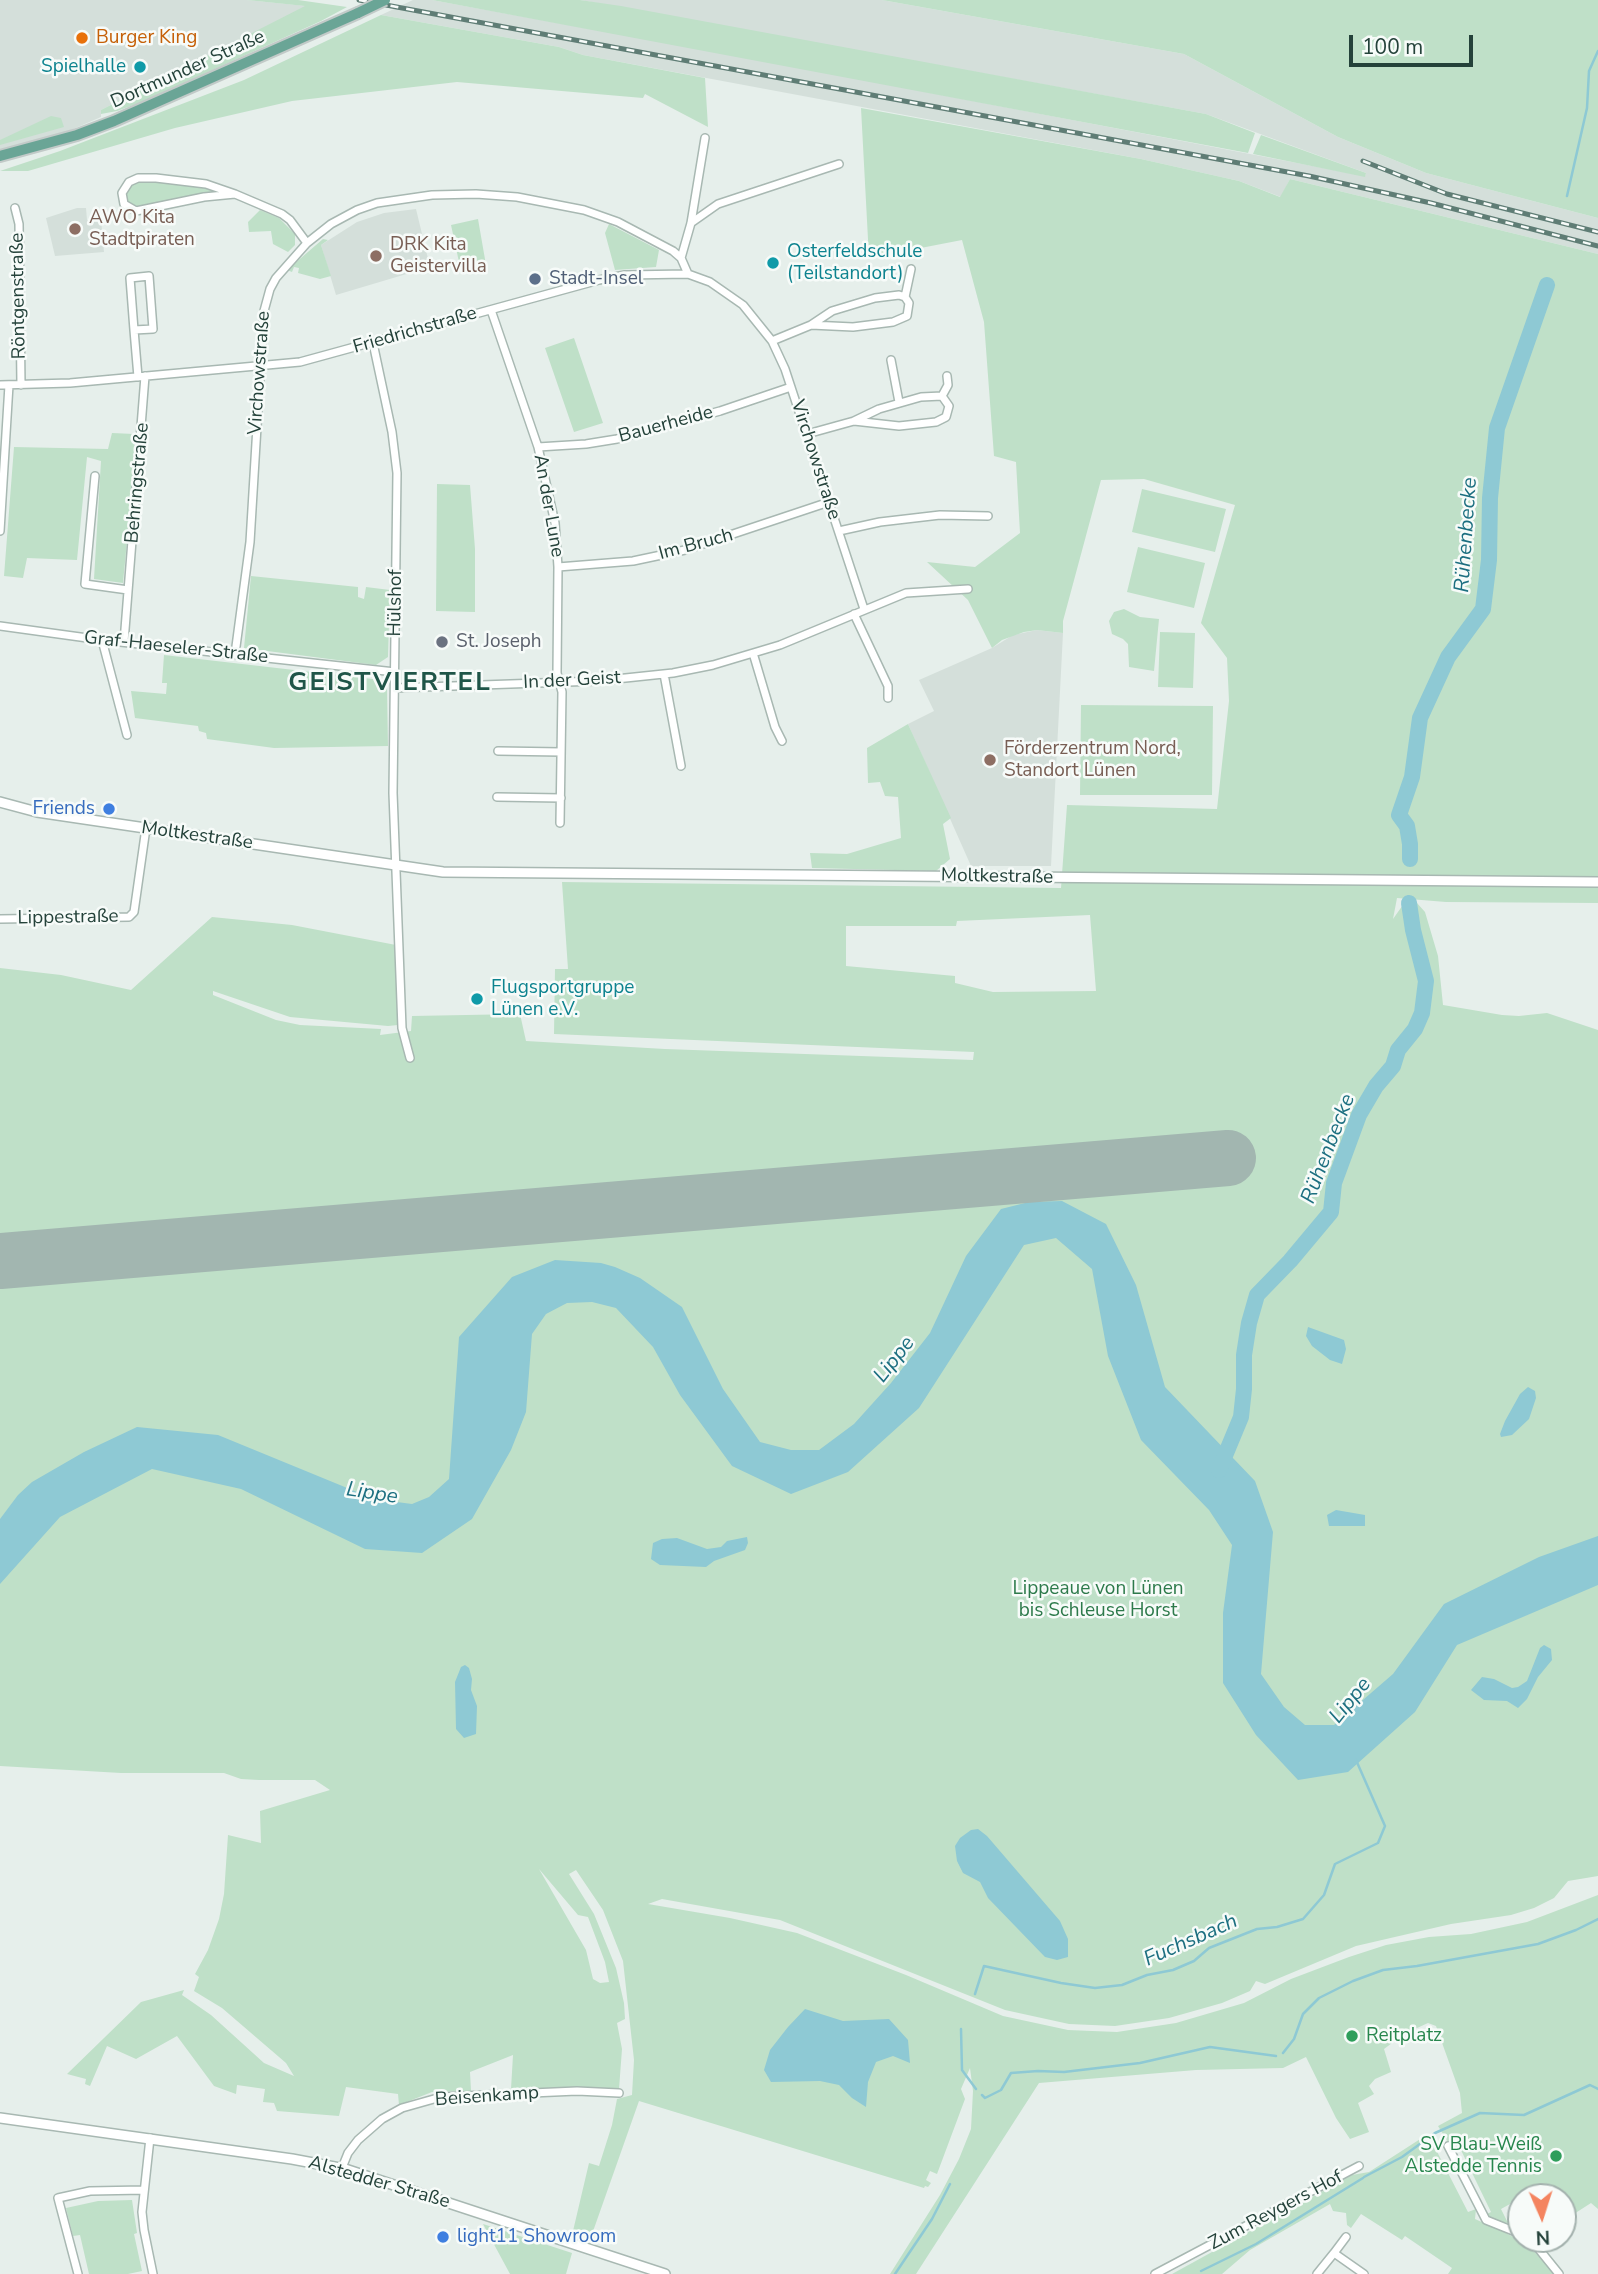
<!DOCTYPE html>
<meta charset="utf-8">
<style>
body{margin:0}
#map{position:relative;width:1598px;height:2274px;overflow:hidden;background:#e6efeb;font-family:"Nunito Sans",sans-serif}
canvas{display:block}
.north{position:absolute;left:1507px;top:2183px;width:70px;height:70px;box-sizing:border-box;background:#f7fbf9;border:2px solid #a3b1ad;border-radius:50%;rotate:177deg;font-size:19px;font-weight:700;line-height:28px;text-align:center;color:#24423a}
.north::after{content:'';display:block;margin:auto;width:24px;height:32px;background:#f4845f;clip-path:polygon(50% 0,100% 100%,50% 72%,0 100%)}
.scale{position:absolute;left:1349px;top:35px;width:124px;height:32px;box-sizing:border-box;border:4px solid #24423a;border-top:0;padding-left:9px;font-size:21px;line-height:24px;white-space:nowrap;color:#24423a;-webkit-text-stroke:5px #f7fbf9;paint-order:stroke}
</style>
<div id="map">
<canvas width="1598" height="2274"></canvas>
<div class="north">N</div>
<div class="scale">100 m</div>
</div>
<script>
const g = document.querySelector('canvas').getContext('2d');
g.lineJoin = 'round';
function paint(path, color) { g.fillStyle = color; g.fill(path, 'evenodd'); }
const shape = rows => new Path2D(rows.map(r => 'M' + r).join(''));
function trace(path, color, width, dash) { g.strokeStyle = color; g.lineWidth = width; g.lineCap = dash ? 'butt' : 'round'; g.setLineDash(dash || []); g.stroke(path); }
function write(font, color, halo, rows, align = 'center') {
  g.font = font + ' "Nunito Sans",sans-serif'; g.lineWidth = 5; g.setLineDash([]); g.textBaseline = 'middle'; g.strokeStyle = halo; g.fillStyle = color; for (const [text, x, y, turn = 0] of rows) {
    g.save(); g.translate(x, y); g.rotate((+turn || 0) * Math.PI / 180); g.textAlign = isNaN(turn) ? turn : align; if (halo) g.strokeText(text, 0, 0); g.fillText(text, 0, 0); g.restore();
  }
}
paint(shape([
 [0,0,247,0,307,6,101,110,101,117,64,133,0,150],
 [413,0,432,0,738,56,1365,176,1366,173,1206,114,580,0,882,0,1184,54,1338,137,1426,173,1598,218,1598,254,1290,179,1281,197,1239,181,1141,159,583,55,559,47,381,15],
 [77,208,86,208,87,220,101,220,104,252,55,256,46,218],
 [416,209,430,267,336,295,321,245,357,222,384,213],
 [1037,630,1063,633,1051,866,971,866,908,724,934,711,919,680,992,648,1013,635]
]), '#d4dfda');
paint(shape([
 [247,0,298,0,347,7,321,21,142,102,117,111,101,114,101,110,305,6],
 [432,0,580,0,621,6,1206,114,1255,133,1248,153],
 [882,0,1598,0,1598,218,1426,173,1338,137,1184,54],
 [381,15,559,47,583,55,705,78,708,127,645,94,643,98,457,82,292,101,175,128,28,171,0,171,60,151,244,80],
 [861,108,1141,159,1239,181,1280,197,1290,179,1598,254,1598,903,1446,902,1397,898,1393,919,1405,902,1417,903,1425,912,1438,956,1443,1005,1502,1015,1519,1016,1547,1013,1598,1030,1598,1876,1568,1881,1554,1898,1534,1908,1511,1915,1451,1924,1356,1946,1265,1984,1256,1981,1250,1991,1222,2003,1169,2018,1115,2026,1069,2024,1005,2010,780,1920,662,1899,648,1904,730,1918,797,1933,906,1975,1003,2016,1068,2030,1117,2032,1176,2023,1244,2003,1291,1979,1349,1957,1386,1945,1429,1937,1471,1934,1527,1922,1598,1895,1598,2209,1591,2203,1563,2221,1563,2197,1521,2197,1521,2201,1519,2199,1501,2209,1507,2221,1514,2221,1511,2224,1488,2218,1487,2214,1491,2212,1460,2148,1453,2150,1438,2126,1462,2113,1460,2093,1436,2026,1428,2023,1404,2034,1384,2049,1391,2072,1375,2079,1369,2086,1374,2094,1358,2103,1369,2132,1350,2139,1336,2118,1306,2057,1283,2068,1196,2070,1039,2083,916,2274,890,2274,940,2195,959,2159,971,2129,973,2091,970,2068,961,2089,965,2099,937,2174,930,2171,926,2180,931,2183,928,2187,925,2186,924,2188,639,2101,591,2237,573,2231,589,2163,599,2166,612,2125,617,2099,632,2095,634,2060,623,1961,603,1910,576,1870,569,1874,594,1914,616,1968,624,2003,625,2019,617,2023,622,2049,619,2089,511,2089,513,2055,470,2072,471,2091,432,2092,399,2105,398,2094,346,2087,339,2116,277,2111,274,2103,263,2102,265,2089,237,2085,236,2094,214,2086,177,2036,136,2059,107,2046,90,2086,85,2084,86,2079,67,2074,141,2002,184,1990,182,1995,211,2015,264,2063,294,2076,286,2063,222,2008,194,1991,199,1977,195,1974,208,1950,219,1919,224,1894,228,1835,261,1843,260,1811,330,1790,315,1780,259,1780,241,1779,224,1773,121,1773,0,1766,0,968,61,975,131,990,212,917,292,925,396,945,398,1025,388,1026,290,1017,213,991,213,995,276,1020,300,1025,381,1029,380,1035,411,1031,412,1016,520,1014,526,1041,665,1049,973,1060,974,1052,554,1034,555,969,568,969,562,882,1061,888,1067,805,1217,809,1229,701,1227,658,1201,623,1235,505,1144,479,1101,480,1063,621,1063,633,1037,630,1024,632,1002,640,992,648,968,600,927,562,975,567,1020,533,1016,462,994,456,984,322,962,240,869,258],
 [1090,915,1096,991,993,992,955,983,955,976,846,966,846,926,956,926,957,921],
 [539,1869,578,1915,588,1917,605,1962,609,1982,600,1983,593,1979,586,1950],
 [51,116,61,118,64,127,0,145,0,140],
 [1261,135,1366,173,1365,177,1253,154],
 [138,181,181,182,218,192,135,208,126,201,126,190,130,184],
 [260,210,279,218,295,234,295,245,288,252,273,244,271,231,249,232,248,222],
 [478,219,486,265,475,268,471,259,459,262,451,225],
 [609,224,659,250,656,267,615,270,605,233],
 [323,239,328,240,321,245,331,276,320,279,298,273,299,268,294,267,292,272,287,270],
 [574,338,603,423,574,432,545,348],
 [112,433,134,434,135,457,123,583,94,579,101,461,87,457,77,560,27,558,23,578,4,576,14,447,108,449],
 [437,484,470,485,475,549,475,612,436,611],
 [1142,489,1226,509,1215,552,1132,532],
 [1138,547,1205,563,1194,608,1127,592],
 [251,576,358,587,358,597,364,599,366,587,390,590,388,657,376,665,244,648],
 [1124,609,1140,617,1159,619,1154,671,1129,667,1128,644,1123,639,1112,634,1109,621,1114,612],
 [1160,632,1195,633,1193,688,1158,687],
 [164,655,381,680,387,688,388,746,274,748,207,739,206,733,199,731,198,726,135,718,131,691,166,694,167,683,162,683],
 [1081,705,1213,706,1212,795,1080,795],
 [908,724,951,818,943,824,950,859,936,871,812,868,810,853,847,854,901,838,898,797,885,796,880,782,868,783,867,748],
 [1428,2134,1468,2212,1476,2209,1475,2219,1506,2233,1529,2246,1555,2274,1448,2274,1452,2268,1405,2236,1402,2240,1361,2214,1351,2228,1347,2225,1346,2213,1333,2211,1330,2204,1250,2250,1222,2274,1172,2274,1352,2175,1369,2172],
 [132,2200,137,2233,134,2234,142,2271,128,2274,89,2274,80,2235,73,2236,66,2208,98,2201],
 [483,2224,572,2253,566,2274,510,2274]
]), '#bfe0c8');
paint(shape([
 [1062,1201,1106,1224,1136,1285,1165,1387,1255,1481,1273,1532,1261,1674,1284,1707,1305,1725,1334,1725,1393,1674,1444,1604,1539,1557,1598,1536,1598,1585,1457,1645,1415,1712,1348,1772,1298,1780,1256,1735,1223,1683,1223,1613,1232,1545,1209,1510,1141,1440,1108,1356,1092,1269,1056,1238,1024,1245,919,1408,848,1472,791,1494,732,1466,680,1395,653,1347,616,1308,592,1302,567,1303,546,1314,532,1334,526,1412,511,1450,472,1519,422,1553,365,1549,241,1489,152,1469,60,1517,0,1584,0,1519,18,1495,32,1482,84,1452,137,1427,218,1435,374,1499,412,1504,429,1497,449,1479,459,1337,512,1277,555,1260,601,1263,615,1267,640,1278,682,1307,723,1389,760,1442,791,1450,819,1450,854,1424,891,1383,930,1333,966,1256,1001,1209,1029,1202],
 [1308,1327,1344,1340,1346,1349,1342,1364,1330,1360,1312,1346,1306,1336],
 [1528,1387,1535,1391,1536,1398,1529,1419,1512,1435,1501,1437,1500,1434,1505,1421,1520,1394],
 [1336,1510,1365,1515,1365,1526,1329,1526,1327,1515],
 [747,1537,748,1543,745,1550,714,1561,706,1567,660,1565,651,1559,653,1543,662,1539,677,1538,707,1549,721,1547,727,1541],
 [1544,1645,1551,1649,1552,1660,1538,1677,1527,1699,1518,1708,1507,1701,1484,1700,1471,1690,1482,1677,1494,1679,1512,1688,1518,1687,1527,1681,1540,1648],
 [465,1665,469,1668,472,1679,471,1690,477,1706,476,1734,464,1738,456,1729,455,1682,461,1667],
 [978,1829,987,1836,1060,1921,1068,1939,1068,1957,1057,1960,1045,1957,988,1898,980,1882,963,1873,957,1861,955,1846,960,1838,971,1830],
 [805,2009,843,2021,889,2019,908,2040,910,2063,893,2056,876,2062,868,2082,866,2107,852,2098,839,2085,820,2081,771,2082,764,2070,770,2050,788,2027]
]), '#8ec9d4');
trace(shape([
 [1567,196,1587,108,1589,71,1598,51],
 [975,1994,984,1966,1061,1983,1095,1988,1122,1985,1147,1975,1173,1970,1194,1961,1209,1948,1257,1929,1277,1927,1303,1919,1324,1895,1335,1864,1378,1843,1385,1826,1356,1760],
 [961,2029,962,2070,976,2089],
 [1283,2053,1294,2039,1303,2014,1319,1998,1353,1981,1383,1970,1417,1966,1538,1944,1576,1930,1598,1919],
 [982,2095,985,2098,1001,2090,1011,2073,1038,2071,1064,2072,1140,2063,1210,2047,1276,2056],
 [1364,2177,1402,2157,1435,2133,1480,2113,1524,2115,1590,2085,1598,2089],
 [1201,2271,1256,2244,1363,2178],
 [895,2274,932,2219,950,2184]
]), '#8ec9d4', 2.5);
trace(shape([
 [1410,859,1410,844,1407,826,1399,815,1412,777,1420,718,1448,657,1483,609,1489,560,1490,498,1497,428,1547,285],
 [1219,1470,1241,1417,1244,1389,1244,1355,1249,1323,1257,1295,1290,1261,1331,1212,1334,1183,1359,1115,1376,1086,1393,1066,1398,1050,1415,1029,1422,1013,1426,981,1413,930,1409,903]
]), '#8ec9d4', 16);
trace(shape([
 [0,1261,1228,1158]
]), '#a2b6b0', 56);
const minor = shape([
 [235,194,204,197,136,211,124,204,122,193,129,182,138,178,156,178,206,184,235,194,282,214,290,220,307,243],
 [15,208,19,224,21,385],
 [691,223,718,204,839,164],
 [681,258,691,223,705,138],
 [905,297,911,269],
 [491,310,538,447,555,523,558,567,557,673,562,692,560,823],
 [134,330,153,329,149,276,130,278,134,330,138,377],
 [772,341,811,325,853,327,893,322,907,316,909,303,905,297,899,295,875,298,832,311,811,325],
 [373,343,392,432,397,473,393,793,402,1028,410,1058],
 [891,360,899,402],
 [0,385,70,383,300,362,599,280,625,275,688,274,710,282,743,305,772,341,785,369,864,609],
 [942,396,948,385,947,376],
 [807,434,854,421,899,426,936,422,946,417,949,406,942,396,921,397,879,409,854,421],
 [538,447,586,444,617,439,720,411,791,387],
 [95,476,85,584,128,590],
 [0,531,9,385],
 [839,531,880,522,940,515,988,516],
 [558,567,633,561,685,550,829,502],
 [854,614,888,686,888,698],
 [0,626,102,640,395,672],
 [102,640,127,735],
 [124,642,145,376],
 [753,653,775,727,782,741],
 [235,654,250,542,264,311,270,289,276,278,307,243,331,224,357,210,377,203,432,195,476,194,517,197,584,210,618,222,673,251,681,258,688,274],
 [664,674,681,766],
 [395,688,597,681,673,673,713,665,780,645,906,593,968,589],
 [498,751,561,752],
 [497,797,561,798],
 [0,919,129,917,134,912,146,828],
 [150,2138,142,2212,144,2230,153,2274],
 [1448,2146,1486,2220,1521,2234],
 [342,2168,348,2153,358,2140,382,2119,402,2108,441,2097,577,2091,619,2093],
 [1346,2237,1334,2253,1364,2274],
 [1527,2239,1538,2248,1559,2274],
 [78,2274,58,2198,90,2191,144,2190],
 [1155,2274,1359,2166],
 [1317,2274,1334,2253]
]);
const tertiary = shape([
 [0,802,37,812,443,872,1598,882],
 [0,2118,292,2159,345,2169,665,2274]
]);
const primary = shape([
 [0,156,77,135,114,121,358,13]
]);
trace(minor, '#a8b8b2', 10);
trace(tertiary, '#a8b8b2', 12);
trace(primary, '#c2cac8', 14);
trace(minor, '#fff', 7);
trace(tertiary, '#fff', 9);
trace(primary, '#6aa596', 10);
const rail = shape([
 [359,0,1309,176,1431,203,1598,246],
 [1363,161,1447,194,1598,232]
]);
trace(rail, '#5f7d75', 5);
trace(rail, '#f7fbf9', 2.5, [8]);
const primaryBridge = shape([
 [358,13,385,0]
]);
trace(primaryBridge, '#c2cac8', 14, []);
trace(primaryBridge, '#6aa596', 10);
for (const [x, y, r, color] of [
 [82,38,7,"#e8710a"],
 [140,67,7,"#0f9aa8"],
 [75,229,7,"#8d6e63"],
 [376,256,7,"#8d6e63"],
 [773,263,7,"#0f9aa8"],
 [535,279,7,"#5c6f8a"],
 [442,642,7,"#6b7280"],
 [990,760,7,"#8d6e63"],
 [109,809,7,"#3f7fe0"],
 [477,999,7,"#0f9aa8"],
 [1352,2036,7,"#2e9e5b"],
 [1556,2156,7,"#2e9e5b"],
 [443,2237,7,"#3f7fe0"]
]) { const dot = new Path2D(); dot.arc(x, y, r, 0, 2 * Math.PI); g.fillStyle = color; g.fill(dot); trace(dot, '#f7fbf9', 2.5); }
write('19px', '#c56008', '#f7fbf9', [
 ["Burger King",96,38]
], 'left');
write('19px', '#0d838f', '#f7fbf9', [
 ["Spielhalle",126,67,"right"],
 ["Osterfeldschule",787,252],
 ["(Teilstandort)",787,274],
 ["Flugsportgruppe",491,988],
 ["Lünen e.V.",491,1010]
], 'left');
write('19px', '#24423a', '#f7fbf9', [
 ["Dortmunder Straße",188,70,-24],
 ["Röntgenstraße",19,296,-91],
 ["Friedrichstraße",415,331,-16],
 ["Virchowstraße",260,373,-86],
 ["Bauerheide",666,425,-15],
 ["Virchowstraße",815,460,72],
 ["Behringstraße",138,483,-85],
 ["An der Lune",548,506,80],
 ["Im Bruch",696,545,-15],
 ["Hülshof",396,603,-89],
 ["Graf-Haeseler-Straße",176,648,6],
 ["In der Geist",572,681,-3],
 ["Moltkestraße",197,836,8],
 ["Moltkestraße",997,877,1],
 ["Lippestraße",68,918,-1],
 ["Beisenkamp",487,2097,-4],
 ["Alstedder Straße",379,2183,16],
 ["Zum Reygers Hof",1276,2211,-28]
]);
write('19px', '#785e54', '#f7fbf9', [
 ["AWO Kita",89,218],
 ["Stadtpiraten",89,240],
 ["DRK Kita",390,245],
 ["Geistervilla",390,267],
 ["Förderzentrum Nord,",1004,749],
 ["Standort Lünen",1004,771]
], 'left');
write('19px', '#4e5e75', '#f7fbf9', [
 ["Stadt-Insel",549,279]
], 'left');
write('19px', '#5b616d', '#f7fbf9', [
 ["St. Joseph",456,642]
], 'left');
write('19px', '#366cbe', '#f7fbf9', [
 ["Friends",95,809],
 ["light11 Showroom",457,2237,"left"]
], 'right');
write('19px', '#2d7a4b', '#f7fbf9', [
 ["Lippeaue von Lünen",1098,1589],
 ["bis Schleuse Horst",1098,1611]
]);
write('19px', '#27864d', '#f7fbf9', [
 ["Reitplatz",1366,2036],
 ["SV Blau-Weiß",1542,2145,"right"],
 ["Alstedde Tennis",1542,2167,"right"]
], 'left');
write('italic 21px', '#1c6f80', '#f7fbf9', [
 ["Rühenbecke",1467,535,-86],
 ["Rühenbecke",1329,1149,-69],
 ["Lippe",895,1360,-52],
 ["Lippe",372,1494,9],
 ["Lippe",1351,1701,-51],
 ["Fuchsbach",1191,1941,-24]
]);
g.letterSpacing = '2px';
write('bold 26px', '#1f5548', '#f7fbf9', [
 ["GEISTVIERTEL",390,684]
]);
g.letterSpacing = '0px';
</script>
